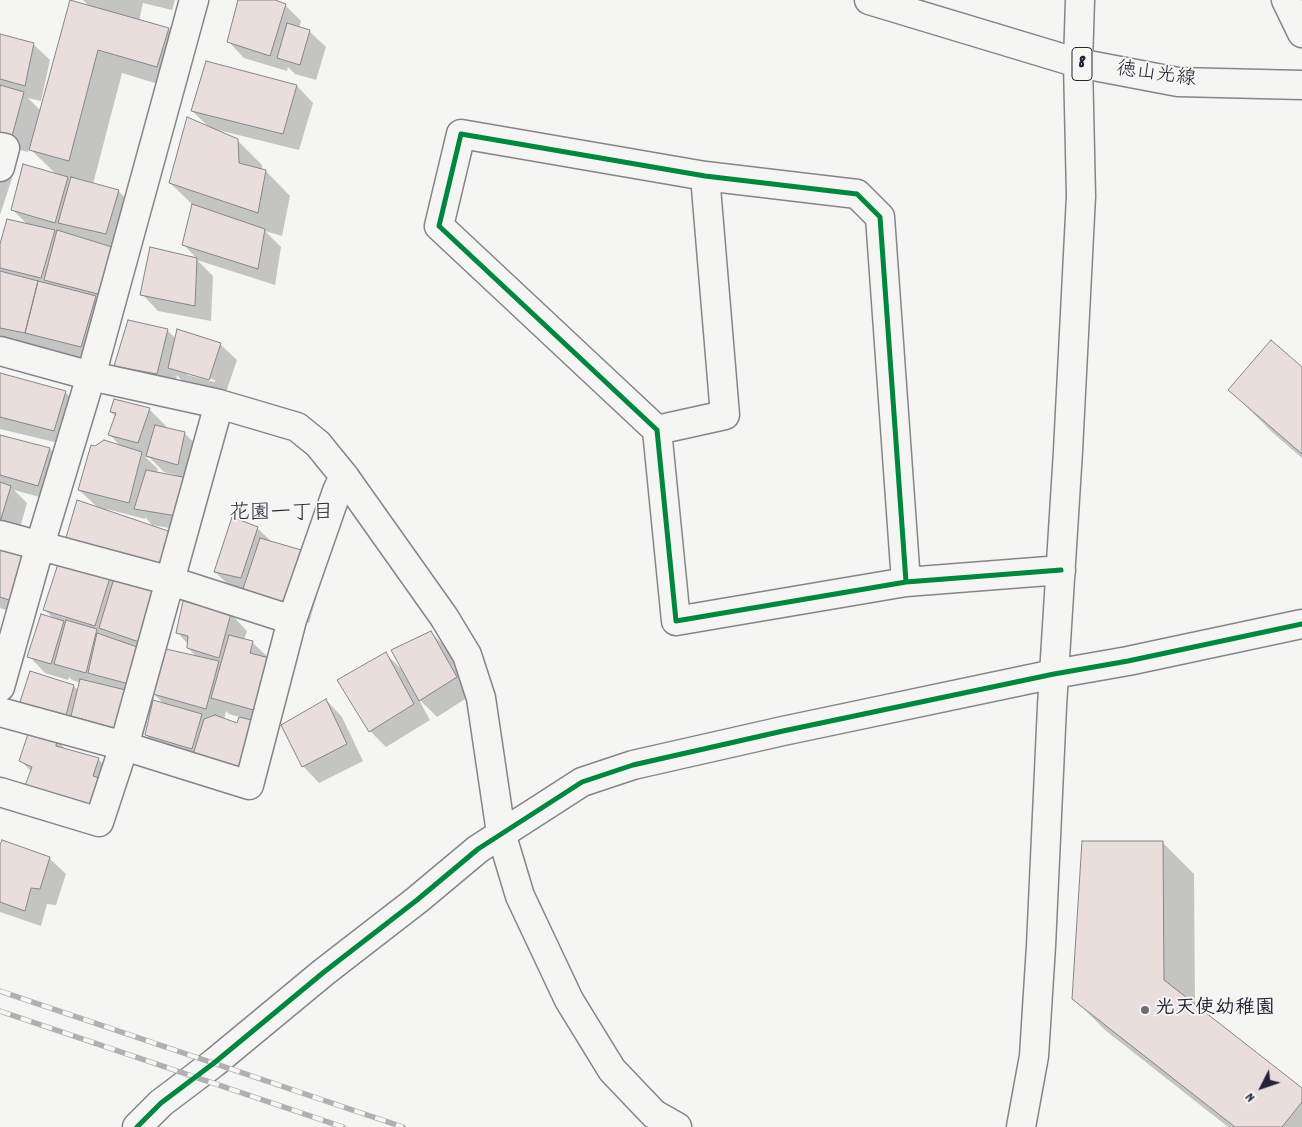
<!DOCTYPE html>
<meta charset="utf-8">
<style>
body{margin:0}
#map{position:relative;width:1302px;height:1127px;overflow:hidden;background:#f5f5f3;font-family:Dekko,sans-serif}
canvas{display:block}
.north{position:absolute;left:1237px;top:1062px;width:50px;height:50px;-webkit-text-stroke:4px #f6f6f2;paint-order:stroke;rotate:229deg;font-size:14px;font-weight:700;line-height:20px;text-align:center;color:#22223b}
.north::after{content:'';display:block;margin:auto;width:18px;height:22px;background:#22223b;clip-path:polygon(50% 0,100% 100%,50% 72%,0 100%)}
</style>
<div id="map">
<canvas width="1302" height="1127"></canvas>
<div class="north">N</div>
</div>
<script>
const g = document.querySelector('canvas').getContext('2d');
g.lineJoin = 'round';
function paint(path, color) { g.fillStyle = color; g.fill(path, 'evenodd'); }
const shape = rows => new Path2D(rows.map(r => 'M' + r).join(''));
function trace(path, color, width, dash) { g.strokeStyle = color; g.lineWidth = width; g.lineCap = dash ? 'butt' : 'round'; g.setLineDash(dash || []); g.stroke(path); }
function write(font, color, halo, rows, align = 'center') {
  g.font = font + ' Dekko,"Klee One",sans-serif'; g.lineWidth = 4; g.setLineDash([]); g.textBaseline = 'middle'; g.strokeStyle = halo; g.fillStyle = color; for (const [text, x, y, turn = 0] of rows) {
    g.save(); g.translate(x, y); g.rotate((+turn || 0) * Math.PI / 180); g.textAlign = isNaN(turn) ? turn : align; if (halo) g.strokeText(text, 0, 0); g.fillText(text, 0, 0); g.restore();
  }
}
paint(shape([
 [83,0,175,0,172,10,143,3,139,21,169,30,193,54,181,91,122,73,93,184,118,191,135,207,122,250,110,247,128,265,97,363,0,340,0,273,3,273,0,270,0,248,28,225,13,210,56,174,29,148,28,152,0,145,0,35,33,44,50,60,41,101,28,98,41,111,89,6],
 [239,0,271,0,285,5,301,21,299,28,309,31,326,47,316,80,295,74,288,67,287,71,244,58,228,41],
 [207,63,297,86,313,103,299,150,214,129,237,140,262,165,262,170,266,171,290,196,282,236,265,231,281,247,275,285,197,260,213,276,211,321,158,311,142,294,151,248,198,260,183,244,193,205,170,183,210,128,192,111],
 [0,161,13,175,0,215],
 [167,330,176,339,220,344,237,360,225,395,186,385,177,375,174,390,132,382,116,366],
 [187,372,215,380,215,382,187,375],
 [1302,369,1302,458,1272,432,1230,390],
 [0,374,65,392,82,409,71,446,0,429],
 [149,409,166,426,165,429,184,433,201,449,194,482,209,497,199,533,152,525,145,517,145,519,107,509,107,511,176,535,193,551,183,586,79,490,121,447,110,435,116,417,111,412],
 [145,457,150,458,164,472,176,475,176,477,157,473,158,469],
 [0,436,50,449,66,466,54,501,14,490,27,503,17,538,0,533],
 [257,528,273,543,324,570,309,623,260,608,232,588,215,572],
 [0,546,29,617,0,608],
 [60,563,159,589,137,697,151,712,165,705,154,694,198,658,188,648,188,644,177,632,231,614,247,631,244,640,252,642,270,659,258,722,275,739,260,788,163,751,146,735,151,714,149,713,140,747,20,704,74,686,79,691,81,683,72,680,69,677,68,680,45,673,29,656,54,619,44,609],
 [226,711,229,714,240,717,238,725,224,720],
 [431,632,447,649,473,694,437,717,418,698,430,720,386,747,370,731,386,654,403,671],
 [1,654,18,671,7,714],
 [326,700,342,717,363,761,319,783,303,766],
 [57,740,66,750,98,759,115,776,104,824,31,771,21,761],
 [1162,842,1194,874,1195,1006,1302,1090,1302,1127,1228,1127,1105,1030,1073,998],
 [0,849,49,858,66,874,56,905,47,904,41,926,0,912]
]), '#0003');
const building = shape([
 [70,0,169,28,157,67,98,50,69,161,29,150,70,0],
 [238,0,275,0,286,4,270,56,227,42,238,0],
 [287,23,310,30,300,65,277,58,287,23],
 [0,34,34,43,25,86,0,79,0,34],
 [206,61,297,85,283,134,191,111,206,61],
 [0,85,24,92,12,136,0,133,0,85],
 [187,117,238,139,239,163,266,170,258,213,169,183,187,117],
 [23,164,68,177,55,223,11,210,23,164],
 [71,177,119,190,106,234,58,223,71,177],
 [192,204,265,229,258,269,182,245,192,204],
 [7,219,55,230,41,278,0,268,0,244,7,219],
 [57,230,112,247,98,294,44,280,57,230],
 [150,247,197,258,195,306,140,295,150,247],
 [0,271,38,281,25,333,0,328,0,271],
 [38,281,96,296,81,347,25,333,38,281],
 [128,320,168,329,157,374,114,366,128,320],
 [177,329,221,343,209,380,168,368,177,329],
 [1271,340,1302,367,1302,454,1228,390,1271,340],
 [0,373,66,391,54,431,0,417,0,373],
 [114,399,150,408,138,443,108,435,116,413,110,412,114,399],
 [155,425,185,432,178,465,146,456,155,425],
 [0,435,50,448,38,486,0,475,0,435],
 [104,440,142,452,129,503,78,490,91,445,95,446,104,440],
 [146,470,193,479,183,517,134,509,146,470],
 [0,482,11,486,0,522,0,482],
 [77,500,177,534,167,570,65,541,77,500],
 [232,517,258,527,241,578,214,572,232,517],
 [260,538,308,552,292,607,242,592,260,538],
 [0,545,25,552,12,601,0,597,0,545],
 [59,561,111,574,95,626,43,610,59,561],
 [115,575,159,588,142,643,99,628,115,575],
 [183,601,231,613,219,658,187,648,188,636,176,633,183,601],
 [41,614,64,621,51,664,27,657,41,614],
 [66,620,97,629,86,673,54,664,66,620],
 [431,631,457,677,419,701,391,650,431,631],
 [97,633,140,648,129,684,88,673,97,633],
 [229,635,253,641,250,653,273,659,257,711,211,698,229,635],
 [166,649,219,661,206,709,153,694,166,649],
 [386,652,414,704,369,732,337,680,386,652],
 [30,671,74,685,65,719,19,705,30,671],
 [80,679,134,692,124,731,71,716,80,679],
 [326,699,347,744,302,767,281,725,326,699],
 [153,700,202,714,192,749,145,735,153,700],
 [215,715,237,723,239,717,260,722,244,772,192,758,204,719,215,715],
 [29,731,57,739,56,746,99,758,93,776,99,778,88,808,23,791,32,767,19,761,29,731],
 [2,840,50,857,40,889,31,888,25,911,0,902,0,845,2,840],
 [1082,841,1163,841,1164,980,1302,1088,1302,1102,1282,1127,1235,1127,1072,999,1082,841]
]);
paint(building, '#eadedd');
trace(building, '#858589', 1);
const minor = shape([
 [0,147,5,148,0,167],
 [0,351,91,376,219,404,297,427,318,444,344,476,444,617,467,655,481,698,501,833,520,896,569,1000,612,1070,654,1114,677,1127],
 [657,430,725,415,705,176],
 [0,535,171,581,292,620],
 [906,582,880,217,857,194,705,176,461,134,439,226,657,430,676,621,906,582,1061,570],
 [0,687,40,545,91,376,194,0],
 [0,712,124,746,249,785,292,620,337,491,344,476],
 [0,792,99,822,124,746,219,404],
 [137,1127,161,1103,214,1063,324,972,417,900,478,849,582,782,633,765,783,731,1054,674,1128,661,1302,624],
 [1021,1127,1034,1056,1041,946,1052,706,1068,451,1081,196,1078,63,1080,0]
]);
const primary = shape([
 [869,0,1078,63,1178,82,1302,85],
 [1286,0,1302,33]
]);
trace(minor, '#858589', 31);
trace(primary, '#858589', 31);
trace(minor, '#f5f5f3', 28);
trace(primary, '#f5f5f3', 28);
const rail = shape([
 [0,991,403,1127],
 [0,1011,343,1127]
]);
trace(rail, '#b0b0b2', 5.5);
trace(rail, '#f6f6f2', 4, [11]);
trace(shape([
 [906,582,880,217,857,194,705,176,461,134,439,226,657,430,676,621,906,582,1061,570],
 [137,1127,161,1103,214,1063,324,972,417,900,478,849,582,782,633,765,783,731,1054,674,1128,661,1302,624]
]), '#00873e', 5);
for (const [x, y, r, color] of [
 [1145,1010,5,"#6c6c7b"]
]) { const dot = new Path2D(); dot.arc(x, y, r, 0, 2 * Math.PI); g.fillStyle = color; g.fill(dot); trace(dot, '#f6f6f2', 2); }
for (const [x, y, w] of [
 [1082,64,20]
]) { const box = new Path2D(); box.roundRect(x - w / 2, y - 16.5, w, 33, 4); g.fillStyle = '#f6f6f2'; g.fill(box); trace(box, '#22223b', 1); }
write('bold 19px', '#22223b', null, [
 ["8",1082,64]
]);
write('20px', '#22223b', '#f6f6f2', [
 ["徳山光線",1156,76,8]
]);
write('bold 20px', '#22223b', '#f6f6f2', [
 ["光天使幼稚園",1155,1010]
], 'left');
write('21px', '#22223b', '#f6f6f2', [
 ["花園一丁目",281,515]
]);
</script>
